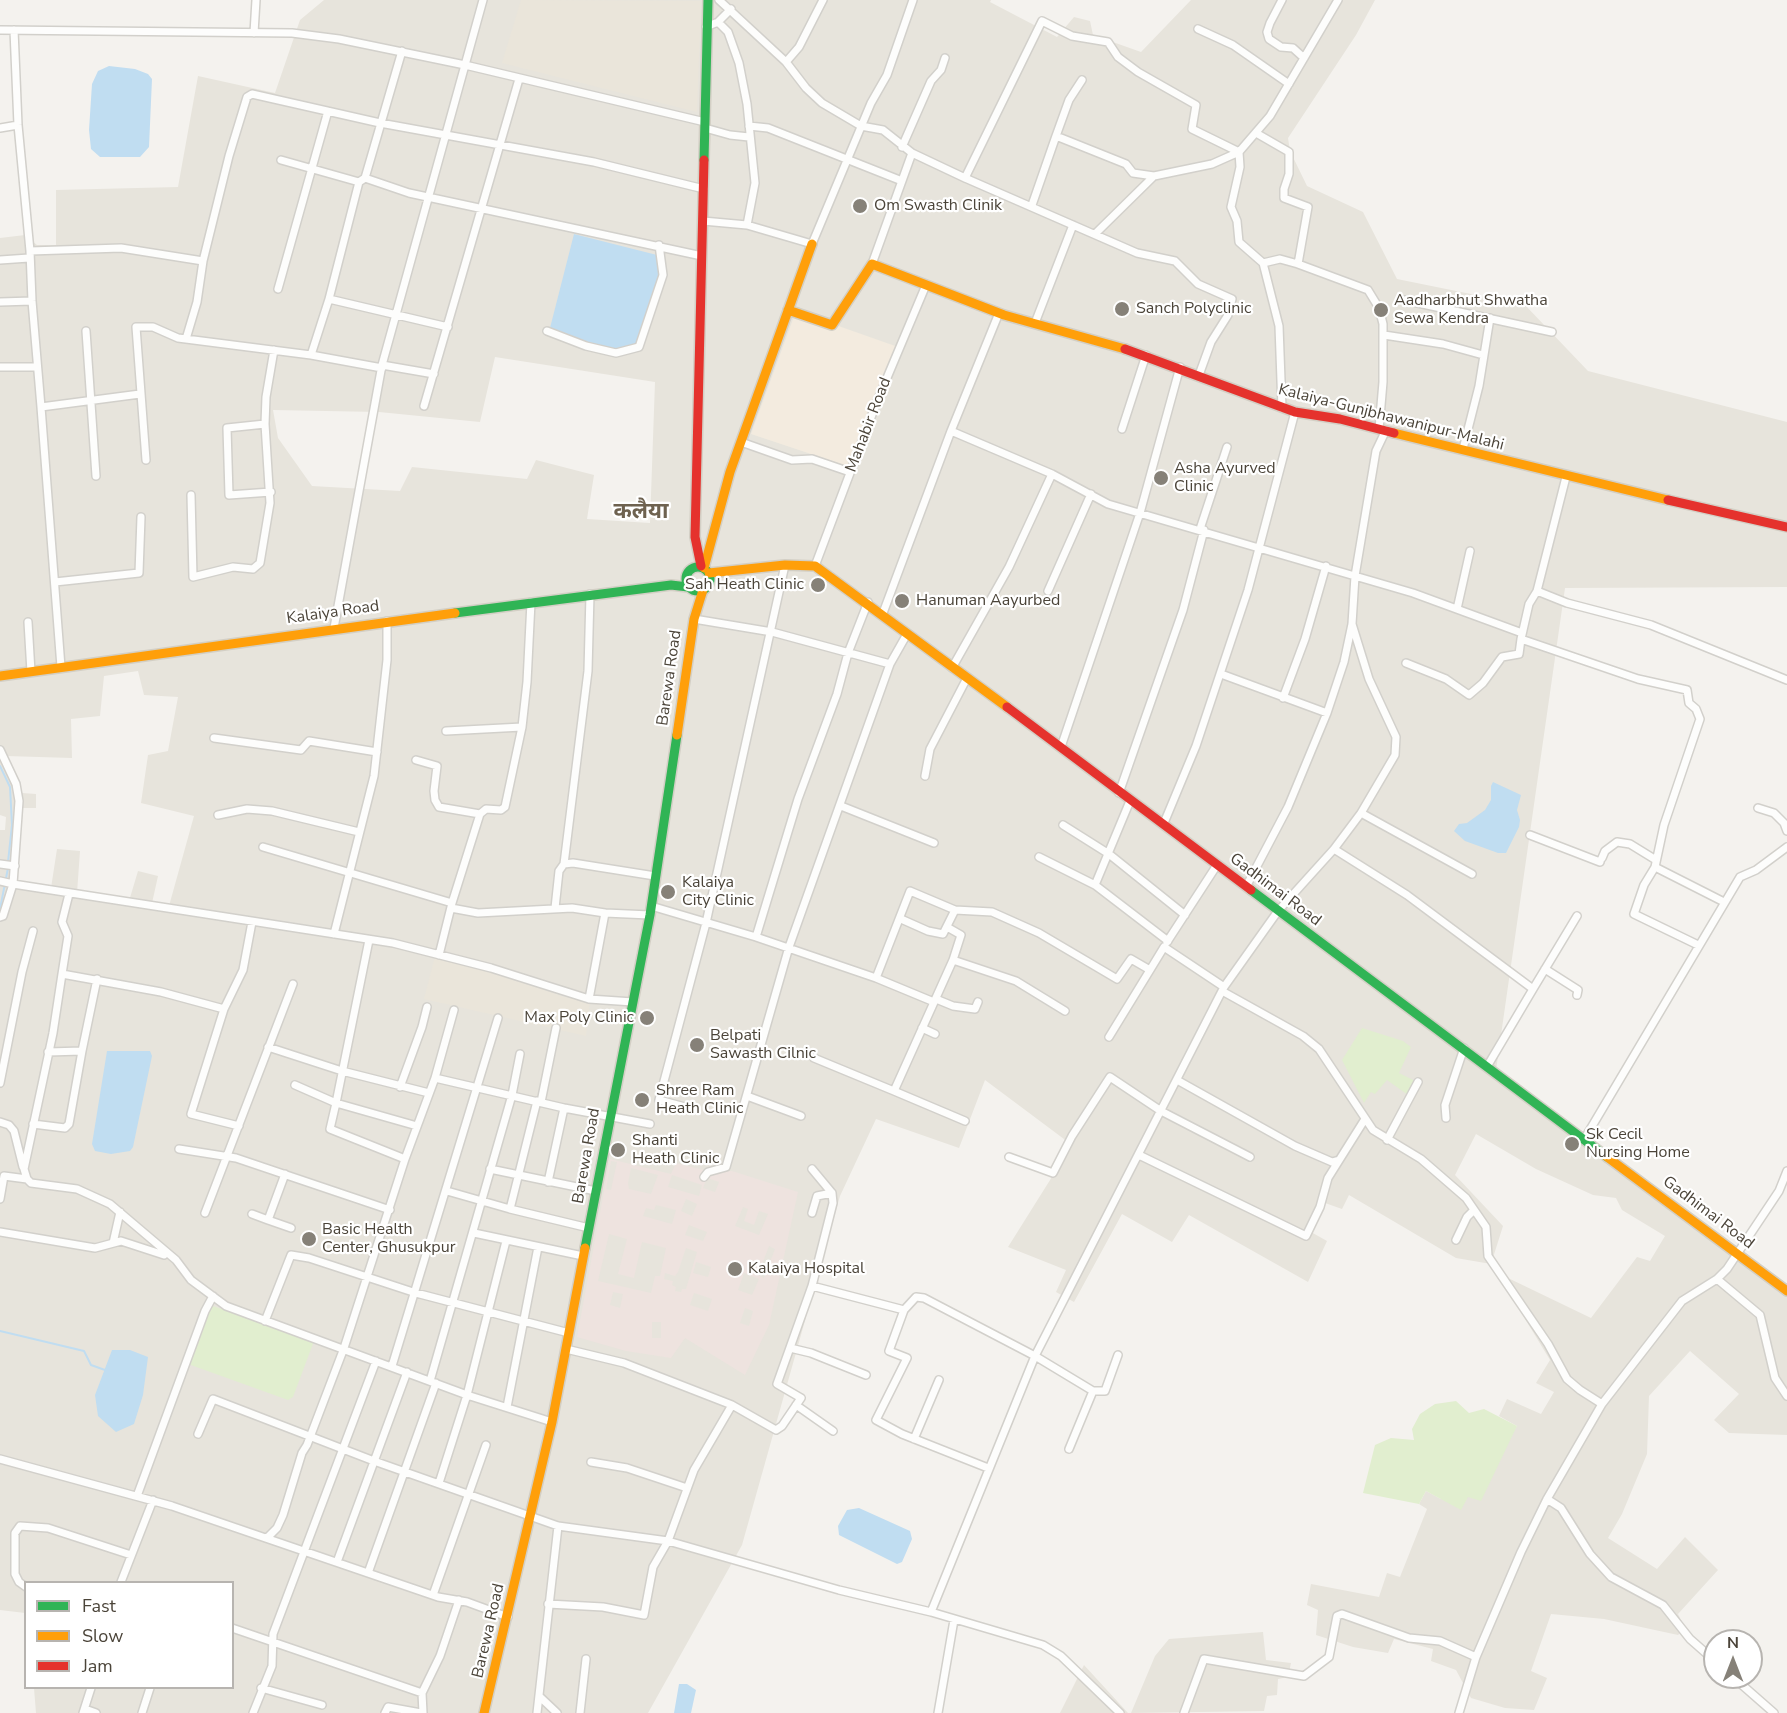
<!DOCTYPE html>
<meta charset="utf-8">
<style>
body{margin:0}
#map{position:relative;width:1787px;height:1713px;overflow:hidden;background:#f4f2ee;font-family:"Nunito Sans",sans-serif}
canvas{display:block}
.legend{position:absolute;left:24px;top:1581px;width:210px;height:108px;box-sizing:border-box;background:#fff;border:2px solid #b7b4b0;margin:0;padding:8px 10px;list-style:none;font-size:18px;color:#4b4439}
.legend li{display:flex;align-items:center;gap:12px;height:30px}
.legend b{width:30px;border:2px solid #b7b4b0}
.north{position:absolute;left:1703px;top:1629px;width:60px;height:60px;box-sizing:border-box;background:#fff;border:2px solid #b7b4b0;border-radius:50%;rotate:0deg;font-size:16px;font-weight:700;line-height:24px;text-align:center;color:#4b4439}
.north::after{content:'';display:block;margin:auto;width:21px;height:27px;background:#868178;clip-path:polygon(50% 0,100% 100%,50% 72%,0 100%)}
</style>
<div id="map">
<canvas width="1787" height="1713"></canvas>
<ul class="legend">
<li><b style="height:8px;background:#30b455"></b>Fast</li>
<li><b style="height:8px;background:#ff9f0a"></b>Slow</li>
<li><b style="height:8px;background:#e5322d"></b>Jam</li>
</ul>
<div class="north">N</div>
</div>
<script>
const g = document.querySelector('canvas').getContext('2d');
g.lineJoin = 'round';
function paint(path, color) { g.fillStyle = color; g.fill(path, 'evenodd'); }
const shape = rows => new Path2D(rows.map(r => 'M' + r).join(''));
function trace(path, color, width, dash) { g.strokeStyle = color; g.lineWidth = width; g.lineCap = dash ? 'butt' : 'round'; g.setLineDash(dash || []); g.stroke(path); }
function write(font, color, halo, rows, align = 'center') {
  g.font = font + ' "Nunito Sans","Noto Sans Devanagari",sans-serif'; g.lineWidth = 4.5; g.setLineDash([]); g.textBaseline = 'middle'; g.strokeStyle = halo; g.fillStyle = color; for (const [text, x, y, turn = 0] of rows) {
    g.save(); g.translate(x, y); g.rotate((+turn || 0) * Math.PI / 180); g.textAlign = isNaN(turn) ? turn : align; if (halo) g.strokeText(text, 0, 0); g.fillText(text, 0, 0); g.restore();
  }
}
paint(shape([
 [324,0,991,0,990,2,1057,37,1074,17,1090,21,1093,35,1141,52,1191,0,1375,0,1356,35,1288,138,1290,151,1307,186,1363,212,1397,279,1525,305,1588,371,1787,422,1787,587,1565,588,1495,1077,1642,1185,1787,1296,1787,1435,1729,1433,1714,1420,1739,1394,1690,1351,1649,1396,1647,1454,1622,1514,1608,1538,1657,1569,1685,1537,1718,1570,1678,1614,1685,1628,1678,1635,1604,1619,1551,1614,1531,1671,1547,1678,1534,1710,1505,1708,1471,1698,1456,1670,1431,1661,1433,1649,1394,1639,1388,1653,1353,1647,1316,1635,1318,1610,1307,1605,1311,1584,1379,1597,1387,1573,1400,1577,1427,1509,1419,1504,1426,1491,1441,1499,1468,1497,1517,1426,1499,1416,1507,1399,1541,1414,1554,1392,1536,1383,1550,1360,1502,1281,1508,1278,1591,1318,1637,1257,1650,1261,1665,1236,1622,1210,1616,1198,1593,1195,1536,1169,1476,1134,1455,1175,1503,1226,1491,1264,1456,1258,1349,1195,1342,1209,1325,1203,1311,1232,1327,1241,1308,1282,1189,1215,1172,1242,1122,1214,1074,1302,1056,1292,1066,1270,1008,1247,1072,1145,985,1080,959,1148,876,1119,840,1196,742,1545,648,1713,36,1713,34,1688,232,1688,232,1582,26,1582,25,1613,0,1610,0,830,5,830,6,817,0,815,0,238,25,235,37,245,56,245,56,190,178,187,198,76,275,93,300,20],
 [495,357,655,382,650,523,587,519,594,475,536,460,527,479,412,467,400,491,312,486,278,438,273,410,379,412,480,422],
 [138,671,144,695,178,697,168,751,148,755,141,803,194,816,169,906,152,903,158,876,138,871,129,901,77,893,80,851,57,849,51,888,17,882,23,808,36,808,36,794,22,793,6,756,72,758,71,719,100,716,104,676],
 [1263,1632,1266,1660,1291,1663,1288,1677,1278,1679,1277,1695,1267,1696,1264,1711,1131,1713,1155,1656,1169,1639],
 [1084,1665,1128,1713,1060,1713]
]), '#e7e4dc');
paint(shape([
 [796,311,898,347,847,466,751,434]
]), '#f3ebdf');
paint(shape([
 [521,0,701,1,697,112,502,63],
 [435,956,487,969,564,997,590,1001,586,1036,424,999]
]), '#eae5da');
paint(shape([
 [610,1159,671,1174,676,1163,711,1172,732,1171,798,1192,769,1325,745,1375,685,1338,671,1358,626,1351,577,1337],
 [611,1161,617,1162,611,1190,606,1189],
 [631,1168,658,1175,651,1194,629,1189,628,1183],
 [672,1175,702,1185,699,1196,668,1187],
 [707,1178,719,1182,715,1192,703,1188],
 [686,1199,697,1204,692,1216,681,1211],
 [656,1205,676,1210,672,1224,643,1216,646,1208,654,1210],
 [743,1207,748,1209,744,1221,754,1225,759,1211,768,1214,759,1235,735,1226],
 [689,1225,707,1232,703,1241,685,1235],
 [609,1234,627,1239,618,1274,634,1278,642,1242,666,1248,660,1276,655,1276,651,1293,598,1281],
 [769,1246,775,1249,764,1278,758,1275],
 [686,1248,697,1252,686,1289,682,1289,681,1292,675,1291,676,1287,672,1285,673,1281,664,1279,665,1273,675,1276,678,1272],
 [696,1262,711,1267,708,1277,693,1273],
 [744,1273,759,1279,752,1295,738,1290],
 [613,1292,623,1294,620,1308,610,1305],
 [694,1293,712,1299,708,1311,690,1305],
 [745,1308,753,1311,749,1326,740,1323],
 [652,1322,661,1322,661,1338,652,1338]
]), '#eee3df');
paint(shape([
 [1362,1028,1403,1041,1411,1047,1399,1073,1415,1081,1408,1095,1387,1080,1375,1094,1371,1092,1364,1103,1342,1060],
 [210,1305,314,1341,293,1397,288,1400,188,1364],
 [1456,1401,1469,1413,1484,1409,1517,1426,1481,1501,1468,1497,1461,1510,1426,1491,1419,1504,1363,1493,1375,1445,1391,1438,1414,1440,1412,1429,1420,1414,1435,1404]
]), '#e1eecf');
paint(shape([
 [109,66,135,69,148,74,152,79,149,147,140,157,100,157,91,149,89,130,92,84,98,71],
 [574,234,657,255,659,277,637,346,623,350,589,343,550,328],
 [1493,782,1521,795,1517,810,1520,820,1519,827,1506,853,1498,853,1465,841,1454,831,1459,824,1467,823,1485,810,1491,800,1491,786],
 [107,1051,150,1051,152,1056,133,1147,130,1151,111,1154,95,1151,92,1144],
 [112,1350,130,1350,148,1357,143,1395,134,1424,116,1432,98,1416,95,1395],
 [859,1508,910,1531,912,1539,902,1562,897,1564,839,1535,838,1526,847,1510],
 [679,1684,687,1684,696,1690,691,1713,674,1713]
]), '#c0ddf1');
trace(shape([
 [0,766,10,787,12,825,8,862],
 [0,909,8,868],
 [0,1331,84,1351,91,1365,105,1370]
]), '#c0ddf1', 2);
const street = shape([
 [719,0,786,62,806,88,822,103,861,126,883,130,912,153,965,178,1137,253,1175,261,1198,284,1232,299,1228,315,1211,342,1199,375],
 [1282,0,1270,23,1267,32,1269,39,1281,47,1293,48,1304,58],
 [706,27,718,22,731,9],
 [1198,29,1233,45,1289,84],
 [0,30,292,33,339,39,465,65,705,122],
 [14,30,18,125,30,251,32,301,41,407],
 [254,33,256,0],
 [786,62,799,47,823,0],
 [749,126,768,128,902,181],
 [0,128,18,125],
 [705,128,730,135,749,137],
 [1256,133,1289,152,1289,174,1284,189,1284,198,1308,207,1298,264],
 [1056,136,1069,100,1082,80],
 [902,147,931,81,941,70,945,58],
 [1239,152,1240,167,1231,207,1237,221,1239,242,1263,263,1279,326,1282,408],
 [281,160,359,182,365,178,409,193,702,256],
 [365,178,402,51],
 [965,178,1042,21,1072,36,1108,42,1118,57,1138,72,1196,105,1192,129,1239,152],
 [1032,205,1056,136,1126,164,1133,173,1154,176],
 [703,221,747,225,755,183,747,104,739,63,728,32,718,22],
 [747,225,812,244,871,103,887,75,913,0],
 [1095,234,1154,176,1212,164,1239,152,1270,116,1338,0],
 [30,251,121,248,203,261],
 [0,260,29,258],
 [1263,263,1280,259,1298,264,1368,290,1379,308,1383,324,1383,382,1379,429],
 [872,264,912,153],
 [278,289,328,111],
 [329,299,359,182],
 [1404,300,1552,332],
 [0,302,32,301],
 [1035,323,1073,225],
 [86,331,96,476],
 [547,331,586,346,616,353,639,347,663,275,659,245],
 [1384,335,1443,344,1483,355],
 [186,339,197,302,203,261,229,156,247,97,252,94,380,123,594,162,704,189],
 [311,355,329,299,448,327],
 [382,365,434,374],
 [0,367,37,367],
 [424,406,519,79],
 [265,424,227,428,229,495,271,492],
 [1122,429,1146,355],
 [951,431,1052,474,1108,504,1413,593,1522,633],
 [741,442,792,460,812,459,850,472],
 [1463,449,1479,386,1490,318],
 [146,460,136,327,153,327,178,338,311,355,382,368],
 [1566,477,1537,591,1529,604,1521,639,1638,679,1687,690,1689,703,1696,709,1700,719,1664,825,1655,867,1724,902],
 [191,495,193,577,233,567,253,569,260,563,270,503,265,424,266,397,274,350],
 [1200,529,1227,447],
 [815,566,876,404,926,285],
 [55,582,139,573,141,517],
 [1048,591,1091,494],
 [1537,591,1567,603,1651,625,1787,680],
 [1457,609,1470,551],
 [883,613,951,431,999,313],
 [694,619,772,632,890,664],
 [28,622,31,672],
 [334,628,382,365,483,0],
 [1406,663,1446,679,1469,695,1483,683,1502,657,1519,654,1521,639],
 [61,667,41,407,140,394],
 [952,668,1009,567,1052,474],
 [1221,674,1327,713],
 [1283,698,1305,639,1326,566],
 [446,731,522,727],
 [214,738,301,750,309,741,377,752],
 [1061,747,1140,513,1180,367],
 [0,750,16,784,19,801,13,884,393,943,491,968,589,999,633,1002],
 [416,760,437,766,434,791,435,800,439,807,480,814],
 [925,776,930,749,967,678],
 [1119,793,1183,610,1204,530],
 [1130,801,1095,885,1168,941],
 [841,806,934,843],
 [1758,808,1774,813,1784,823,1787,831],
 [1361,813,1472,874],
 [218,815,247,809,272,811,359,832],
 [1164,823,1196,746,1248,590,1295,412],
 [1063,825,1109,854,1185,915],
 [1530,835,1600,862],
 [263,847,452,903],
 [1334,849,1407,895,1533,989,1488,1065],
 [1039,857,1095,885],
 [1602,858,1605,851,1617,842,1630,844,1656,860],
 [0,864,15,866],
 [564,864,588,671,590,594],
 [1655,867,1644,885,1634,914,1698,945],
 [0,881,13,884,3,916,0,917],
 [1247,885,1288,807,1327,713,1344,662,1352,624,1355,576,1376,451,1386,430],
 [651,906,756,937,876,978,910,891,955,910],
 [451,908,478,913,572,908,605,913,650,915],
 [555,908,559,871,564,864,573,863,655,876],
 [901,919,928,931,943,934,955,910,992,912,1039,933,1117,979,1131,959,1150,970,1164,947,1224,987],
 [947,927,961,935,953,960,1016,981,1065,1011],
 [334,934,374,776,387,660,387,621],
 [756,937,798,799,837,694,848,653,868,602],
 [369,940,336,1103,417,1126],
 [1167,942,1217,865],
 [439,955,452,903,480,814,486,809,501,810,505,807,522,727,527,682,531,602],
 [953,960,894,1091,965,1121],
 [1545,969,1578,990,1577,995],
 [62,974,68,936,62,922,69,894],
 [876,978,934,1002],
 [1533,989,1577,916],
 [1222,991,1303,1036,1319,1049,1373,1130,1421,1159,1466,1198,1486,1227,1488,1256,1548,1344,1567,1379,1580,1390,1602,1404],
 [589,999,605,913],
 [936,999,953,1006,975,1009,978,1002],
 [224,1009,161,992,62,974,53,1033,24,1169,27,1179,31,1183,77,1189,110,1204,176,1260,191,1280,226,1306,467,1395,552,1422],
 [922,1028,935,1034],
 [1109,1037,1150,970],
 [268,1047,342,1071,429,1093],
 [48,1052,82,1051,97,979],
 [814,1058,894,1091],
 [435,1078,564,1108,650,1124],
 [1177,1080,1295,1146,1332,1162,1339,1160],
 [0,1083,22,972,33,931],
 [295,1085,336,1103,330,1129,405,1159],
 [400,1087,422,1027,427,1007],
 [747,1096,801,1116],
 [541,1102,556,1028],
 [692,1109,659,1100,706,923,785,565],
 [1446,1118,1445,1105,1464,1048],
 [0,1122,9,1125,14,1131,23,1167],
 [33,1124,65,1128,69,1124,82,1051],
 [239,1126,191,1114,224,1009,243,970,252,922],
 [1585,1138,1740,877,1756,870,1787,847],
 [1387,1140,1418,1082],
 [179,1149,236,1158,390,1210],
 [1139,1155,1306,1236,1320,1207,1328,1178,1365,1119],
 [1009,1157,1053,1173,1072,1136,1110,1077,1161,1111,1250,1157],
 [490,1169,596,1191],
 [812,1169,832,1193,833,1203,812,1286,904,1310,916,1297,924,1298,1035,1356,1093,1391,1105,1391,1118,1355],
 [285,1174,268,1220,291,1228],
 [704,1177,708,1172,726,1167,789,947,890,664,907,634],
 [548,1182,564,1108],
 [447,1191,510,1209,537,1101],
 [0,1199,4,1176,27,1179],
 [510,1209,589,1228],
 [205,1213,293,984],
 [812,1213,817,1196,832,1193],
 [252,1214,268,1220],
 [0,1232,95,1248,121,1241,164,1255],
 [474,1233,583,1256],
 [1456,1240,1467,1217,1474,1210],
 [113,1243,120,1212],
 [1717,1279,1760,1315,1775,1378,1787,1396],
 [904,1310,889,1351,907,1358,876,1420,902,1434,988,1468],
 [265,1321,291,1255,309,1258,416,1293,569,1333],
 [790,1348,811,1353,866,1375],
 [566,1349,624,1363,732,1405,776,1430,782,1426,801,1398,777,1384,812,1286],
 [392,1366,498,1018],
 [430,1381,512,1095,520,1054],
 [796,1405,833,1431],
 [507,1407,538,1247],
 [198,1434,213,1399,374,1461,558,1526,668,1541,839,1590,931,1612,1035,1356,1224,987,1278,911,1334,849,1361,813,1395,755,1396,737,1369,679,1352,624],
 [914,1439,939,1380],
 [1069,1449,1093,1391],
 [0,1459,172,1506,438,1597,467,1602,508,1617],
 [591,1462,627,1468,687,1488],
 [439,1483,467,1395,506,1241],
 [137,1496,205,1311,213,1296],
 [1547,1499,1561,1508,1590,1554,1611,1577,1663,1605,1690,1639,1715,1661],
 [267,1538,277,1528,283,1515,302,1453,307,1445,344,1348,405,1159,435,1078,454,1010],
 [337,1562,407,1372],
 [368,1573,436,1383],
 [121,1582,153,1500],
 [26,1587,19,1582,15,1574,15,1533,20,1526,48,1528,131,1555],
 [433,1595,486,1445],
 [548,1604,603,1607,644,1615,653,1567,668,1541,694,1470,732,1405],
 [931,1612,1043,1645,1061,1656,1120,1713],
 [232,1628,422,1693],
 [1733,1677,1774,1713],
 [261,1688,322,1705],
 [539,1696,557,1713],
 [85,1709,96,1713],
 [83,1713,91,1688],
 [142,1713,150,1688],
 [253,1713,272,1666,273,1634,376,1361],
 [385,1713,388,1707,421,1713],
 [423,1713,422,1693,440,1656,459,1600],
 [537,1713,558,1526],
 [580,1713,586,1659],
 [938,1713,954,1620],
 [1184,1713,1204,1659,1304,1676,1329,1657,1337,1616,1342,1614,1409,1638,1440,1641,1476,1657],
 [1459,1713,1476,1657,1521,1552,1547,1499,1602,1404,1682,1301,1717,1279,1727,1269,1779,1191,1787,1171]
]);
const fast = shape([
 [704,160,708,0],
 '686 579a12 12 0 1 1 24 0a12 12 0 1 1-24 0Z',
 [455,613,671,585,688,587],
 [1251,890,1607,1157],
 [585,1248,650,915,677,735]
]);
const slow = shape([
 [788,310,832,325,872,264,1004,315,1125,349],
 [1394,433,1668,500],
 [704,568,730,472,812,244],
 [709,573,785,565,815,566,1007,707],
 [0,676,455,613],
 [677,735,694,619,703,590],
 [1607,1157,1787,1291],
 [484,1713,552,1422,585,1248]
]);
const jam = shape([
 [1125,349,1295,412,1340,419,1394,433],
 [1668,500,1787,527],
 [701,566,695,537,704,160],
 [1007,707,1251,890]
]);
trace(street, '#d2d0cb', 10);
trace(fast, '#d3cfc5', 12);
trace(slow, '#d3cfc5', 12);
trace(jam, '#d3cfc5', 12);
trace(street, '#fdfdfc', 7);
trace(fast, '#30b455', 9);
trace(slow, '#ff9f0a', 9);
trace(jam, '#e5322d', 9);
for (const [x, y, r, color] of [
 [860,206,8,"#868178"],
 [1122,309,8,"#868178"],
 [1381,310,8,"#868178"],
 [1161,478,8,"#868178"],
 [818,585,8,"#868178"],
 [902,601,8,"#868178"],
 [668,892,8,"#868178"],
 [647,1018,8,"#868178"],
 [697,1045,8,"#868178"],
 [642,1100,8,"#868178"],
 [1572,1144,8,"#868178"],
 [618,1150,8,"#868178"],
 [309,1239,8,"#868178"],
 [735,1269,8,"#868178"]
]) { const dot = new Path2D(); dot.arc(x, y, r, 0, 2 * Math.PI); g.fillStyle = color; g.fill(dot); trace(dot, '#fff', 2); }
write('16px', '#4b4439', '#fff', [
 ["Om Swasth Clinik",874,206],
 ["Aadharbhut Shwatha",1394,301],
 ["Sewa Kendra",1394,319],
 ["Sanch Polyclinic",1136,309],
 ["Asha Ayurved",1174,469],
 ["Clinic",1174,487],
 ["Sah Heath Clinic",804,585,"right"],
 ["Hanuman Aayurbed",916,601],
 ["Kalaiya",682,883],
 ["City Clinic",682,901],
 ["Max Poly Clinic",634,1018,"right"],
 ["Belpati",710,1036],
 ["Sawasth Cilnic",710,1054],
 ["Shree Ram",656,1091],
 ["Heath Clinic",656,1109],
 ["Sk Cecil",1586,1135],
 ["Nursing Home",1586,1153],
 ["Shanti",632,1141],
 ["Heath Clinic",632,1159],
 ["Basic Health",322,1230],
 ["Center, Ghusukpur",322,1248],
 ["Kalaiya Hospital",748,1269]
], 'left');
write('16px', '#4b4439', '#fff', [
 ["Kalaiya-Gunjbhawanipur-Malahi",1391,418,14],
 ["Mahabir Road",869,425,-69],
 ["Kalaiya Road",333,613,-8],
 ["Barewa Road",670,678,-82],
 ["Gadhimai Road",1275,890,37],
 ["Barewa Road",587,1156,-80],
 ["Gadhimai Road",1708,1213,37],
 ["Barewa Road",489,1631,-77]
]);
write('bold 22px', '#6e6250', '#fff', [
 ["कलैया",641,513]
]);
</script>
